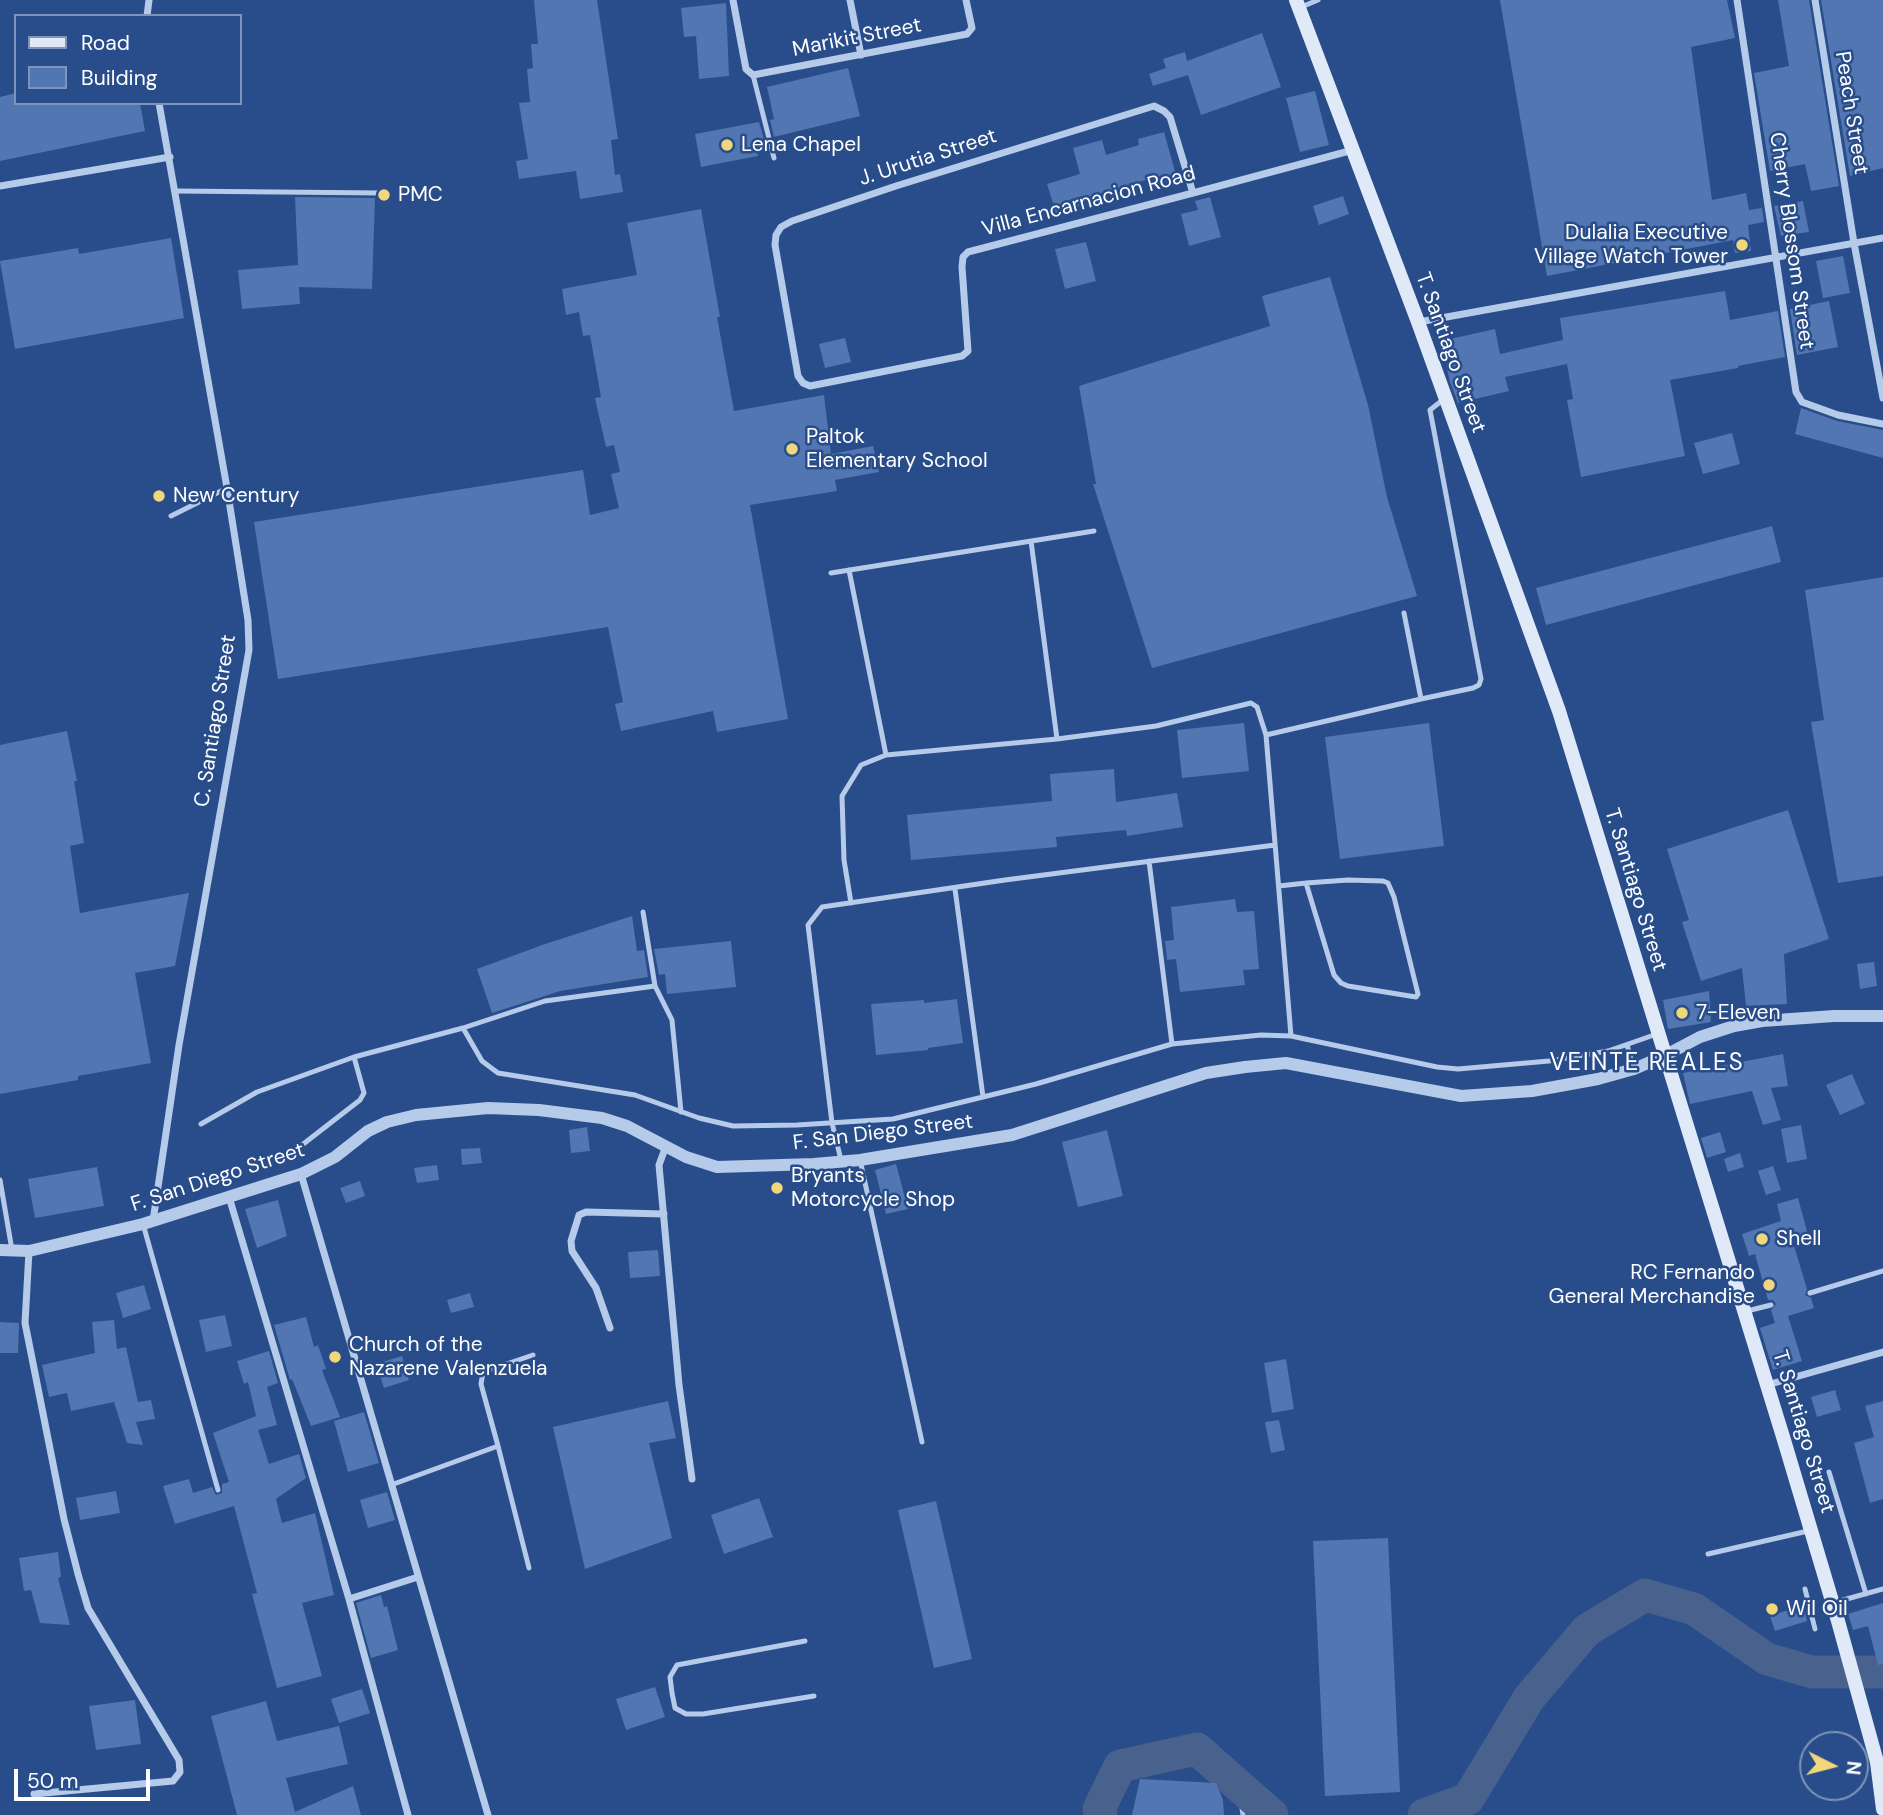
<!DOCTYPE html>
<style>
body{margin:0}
#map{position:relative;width:1883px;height:1815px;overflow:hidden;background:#284d8a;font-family:"DM Sans",sans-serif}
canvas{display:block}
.legend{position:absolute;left:14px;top:14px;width:228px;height:91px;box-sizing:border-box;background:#284d8a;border:2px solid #7e94b9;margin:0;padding:9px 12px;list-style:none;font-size:21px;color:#fff}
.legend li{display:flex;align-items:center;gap:14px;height:35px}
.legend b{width:35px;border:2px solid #7e94b9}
.north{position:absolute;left:1799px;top:1731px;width:70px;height:70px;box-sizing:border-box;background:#284d8a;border:2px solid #7e94b9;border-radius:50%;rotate:96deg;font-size:19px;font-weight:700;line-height:28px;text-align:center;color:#fff}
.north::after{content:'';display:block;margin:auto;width:24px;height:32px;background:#f1d67c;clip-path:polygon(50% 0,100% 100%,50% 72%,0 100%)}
.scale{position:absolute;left:14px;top:1769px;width:136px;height:32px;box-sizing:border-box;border:4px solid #fff;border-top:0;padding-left:9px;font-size:21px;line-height:24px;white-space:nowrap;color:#fff;-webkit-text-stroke:5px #284d8a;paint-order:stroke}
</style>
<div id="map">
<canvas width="1883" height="1815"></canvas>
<ul class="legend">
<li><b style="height:9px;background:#e0e9f8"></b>Road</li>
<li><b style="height:19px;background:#5176b1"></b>Building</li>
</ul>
<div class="north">N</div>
<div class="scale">50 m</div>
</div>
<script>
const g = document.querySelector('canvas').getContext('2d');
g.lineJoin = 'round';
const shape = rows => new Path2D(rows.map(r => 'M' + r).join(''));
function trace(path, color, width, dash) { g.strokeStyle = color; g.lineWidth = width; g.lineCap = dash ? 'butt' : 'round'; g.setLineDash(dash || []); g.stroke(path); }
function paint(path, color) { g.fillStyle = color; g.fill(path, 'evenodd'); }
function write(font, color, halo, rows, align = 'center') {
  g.font = font + ' "DM Sans",sans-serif'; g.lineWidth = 5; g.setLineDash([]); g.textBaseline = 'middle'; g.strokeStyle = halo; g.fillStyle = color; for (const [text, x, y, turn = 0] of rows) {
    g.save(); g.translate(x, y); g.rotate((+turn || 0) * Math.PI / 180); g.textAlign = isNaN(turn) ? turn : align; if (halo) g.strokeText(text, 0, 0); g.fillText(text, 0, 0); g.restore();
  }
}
trace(shape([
 [1239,1786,1243,1815]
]), '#aac4e9', 5);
trace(shape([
 [1101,1815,1099,1809,1120,1766,1197,1749,1272,1815],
 [1424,1815,1468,1799,1529,1698,1587,1630,1645,1595,1694,1609,1767,1659,1812,1672,1883,1672]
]), '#48618d', 33);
paint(shape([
 [534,0,597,0,618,139,611,140,615,175,620,174,623,192,580,199,576,171,519,179,516,161,528,159,519,103,530,102,527,69,533,68,531,44,538,44],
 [1500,0,1727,0,1735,38,1691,47,1712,200,1746,193,1749,210,1762,208,1764,222,1748,225,1751,251,1735,253,1733,240,1547,276],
 [1778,0,1809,0,1839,186,1811,191,1805,164,1770,171,1754,73,1789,66],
 [1821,0,1883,0,1883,168,1850,176],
 [726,3,729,76,699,79,696,36,684,37,681,8],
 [1262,33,1281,87,1201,115,1188,75,1153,86,1149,74,1166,68,1163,59,1185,52,1187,61],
 [848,68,860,116,774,137,770,120,774,119,767,87],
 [1315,91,1329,145,1300,152,1286,98],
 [16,93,16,103,140,103,145,131,0,161,0,97],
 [759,122,764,139,756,141,758,156,701,167,695,134],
 [1164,132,1176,175,1150,182,1149,179,1082,199,1084,205,1056,213,1047,184,1080,174,1073,148,1102,140,1106,155,1139,145,1138,139],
 [1343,196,1349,214,1319,225,1313,206],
 [295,197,375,198,372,289,299,287,300,304,242,309,238,270,298,265],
 [1210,197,1221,237,1189,246,1181,214,1198,210,1195,201],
 [1803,201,1809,232,1781,236,1774,206],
 [701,209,720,317,717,317,734,411,824,395,831,454,873,446,879,472,835,480,837,491,750,505,788,719,717,732,713,711,621,731,615,704,623,702,608,627,278,679,254,522,583,470,590,515,619,508,611,474,620,472,614,445,606,447,595,398,601,397,590,335,583,336,579,312,566,315,562,289,637,275,627,223],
 [171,238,184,318,15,349,0,261,78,248,79,254],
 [1086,242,1096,281,1065,289,1055,249],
 [1843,256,1850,293,1823,298,1816,261],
 [1330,277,1368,405,1387,497,1417,596,1152,668,1093,484,1096,484,1079,386,1270,326,1262,296],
 [1725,291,1730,320,1778,311,1785,357,1738,366,1738,368,1670,380,1685,456,1581,477,1567,400,1573,399,1567,364,1505,377,1509,391,1458,403,1450,382,1441,341,1495,329,1500,354,1563,340,1560,318],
 [1829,301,1838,347,1797,355,1790,309],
 [845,338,851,362,825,368,819,344],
 [1801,408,1837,421,1883,430,1883,458,1795,434],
 [1732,433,1740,464,1703,474,1694,443],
 [1772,526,1781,562,1546,625,1536,588],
 [1883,577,1883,876,1838,883,1811,722,1824,720,1805,590],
 [1244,723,1249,771,1182,778,1177,730],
 [1429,723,1444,846,1340,859,1325,737],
 [67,731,77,781,74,781,84,843,70,846,80,913,189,893,175,966,135,973,151,1063,78,1076,78,1080,0,1094,0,745],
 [1114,769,1116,802,1177,793,1183,827,1127,836,1126,830,1056,837,1057,847,911,860,907,815,1052,801,1050,774],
 [1788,810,1829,939,1784,954,1787,1004,1746,1006,1742,968,1701,981,1682,922,1689,920,1667,849],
 [1235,899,1237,912,1254,911,1259,969,1243,970,1245,985,1180,992,1176,959,1167,960,1165,941,1174,940,1171,907],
 [632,916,637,951,644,950,648,977,560,991,492,1013,477,969,545,944],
 [731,941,736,987,667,994,665,974,659,975,654,949],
 [1874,962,1877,986,1860,989,1857,964],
 [1709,991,1711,1022,1668,1029,1663,1000],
 [957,999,963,1043,928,1048,928,1050,876,1055,871,1004,924,1000,924,1003],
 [1783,1054,1788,1086,1771,1088,1781,1120,1763,1125,1752,1091,1690,1104,1683,1073],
 [1852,1074,1865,1104,1840,1115,1826,1085],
 [1801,1125,1807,1159,1787,1163,1781,1129],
 [587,1127,590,1151,571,1153,569,1130],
 [1107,1130,1123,1196,1078,1207,1062,1142],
 [1720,1132,1726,1152,1707,1158,1701,1138],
 [480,1148,482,1163,462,1165,461,1149],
 [1740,1153,1744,1167,1728,1172,1724,1159],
 [896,1164,908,1209,886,1214,875,1170],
 [437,1165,439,1180,417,1183,414,1168],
 [1773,1166,1781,1190,1766,1195,1758,1171],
 [97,1167,104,1206,35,1218,28,1179],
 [360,1181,365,1196,346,1203,340,1188],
 [1798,1198,1808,1235,1792,1239,1807,1289,1805,1295,1811,1298,1814,1308,1788,1316,1802,1361,1773,1370,1760,1328,1775,1323,1771,1310,1776,1304,1773,1300,1768,1300,1755,1254,1749,1256,1742,1234,1781,1221,1777,1204],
 [278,1200,287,1236,257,1248,245,1209],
 [658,1250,660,1276,630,1278,628,1252],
 [144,1285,151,1309,123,1318,116,1293],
 [470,1293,474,1307,451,1313,447,1300],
 [225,1315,232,1346,206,1352,199,1320],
 [306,1317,314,1347,318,1345,326,1369,322,1370,340,1417,311,1426,292,1379,290,1380,274,1325],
 [114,1320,117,1349,126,1347,138,1402,151,1400,155,1419,136,1422,143,1445,127,1443,114,1402,71,1411,67,1393,49,1397,42,1365,95,1353,92,1322],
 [0,1322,19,1323,18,1353,0,1353],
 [269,1351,278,1383,267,1387,277,1425,258,1430,269,1464,299,1454,306,1478,276,1499,282,1523,315,1513,334,1595,302,1603,322,1676,277,1688,252,1594,257,1593,234,1506,175,1524,163,1486,189,1479,193,1493,212,1487,216,1495,222,1493,222,1484,229,1482,213,1433,256,1416,248,1382,244,1384,237,1361],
 [402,1356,409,1380,384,1388,376,1364],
 [1286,1359,1294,1409,1272,1413,1264,1363],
 [1835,1390,1841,1410,1817,1417,1811,1397],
 [668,1401,676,1438,649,1443,672,1538,585,1569,553,1427],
 [1883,1401,1883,1499,1870,1503,1854,1443,1874,1437,1865,1406],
 [364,1412,379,1463,348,1472,334,1421],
 [1279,1420,1285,1450,1271,1453,1265,1422],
 [116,1491,120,1513,80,1520,76,1498],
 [387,1492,395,1520,368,1528,360,1500],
 [759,1498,773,1537,724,1554,711,1515],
 [936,1501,972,1659,934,1668,898,1510],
 [1388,1538,1400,1792,1325,1796,1313,1541],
 [58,1552,61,1577,58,1578,70,1625,40,1623,31,1590,24,1591,19,1558],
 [381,1595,384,1607,387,1606,398,1650,371,1658,356,1603],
 [1883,1603,1883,1664,1878,1665,1868,1626,1853,1630,1848,1614],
 [1804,1605,1807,1621,1775,1631,1770,1616],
 [655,1687,665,1717,626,1730,616,1699],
 [362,1689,370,1713,339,1723,331,1699],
 [135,1700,141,1744,96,1750,89,1706],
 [266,1701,277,1741,339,1726,348,1764,286,1778,295,1812,353,1786,361,1815,237,1815,211,1716],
 [1140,1779,1216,1783,1223,1800,1224,1815,1132,1815]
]), '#5176b1');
trace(shape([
 [1299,8,1318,0],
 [753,75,774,158],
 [176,191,381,193],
 [171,516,227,488],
 [1031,541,1057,739],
 [849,570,886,755],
 [831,573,1094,531],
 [1421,699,1473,688,1479,685,1481,679,1430,410,1444,399],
 [1266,735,1291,1036],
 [1149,861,1172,1044],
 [1279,886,1306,883,1348,880,1383,881,1388,883,1394,897,1418,994,1416,997,1348,986,1341,983,1334,975,1306,883],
 [955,889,983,1097],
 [851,903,844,860,842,796,861,765,886,755,1057,739,1156,726,1251,703,1257,707,1266,735,1421,699,1404,613],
 [643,912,655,986,672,1020,681,1112],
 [463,1028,482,1061,498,1073,635,1095,699,1118,733,1126,797,1125,893,1119,1036,1084,1172,1044,1261,1035,1291,1036,1437,1067,1458,1069,1549,1061,1608,1051,1657,1034],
 [1627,1045,1634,1069],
 [201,1124,257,1092,354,1057],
 [302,1145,360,1100,364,1093,354,1057,463,1028,545,1001,655,986],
 [841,1160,832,1123,808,925,822,907,1005,880,1275,845],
 [860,1160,922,1442],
 [0,1180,12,1250],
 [143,1224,218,1490],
 [1810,1293,1883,1271],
 [1747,1311,1771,1305],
 [498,1446,529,1568],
 [1829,1472,1866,1594],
 [391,1485,498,1446,481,1384,483,1372,533,1355],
 [1708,1554,1808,1531],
 [1805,1589,1815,1629],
 [1836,1602,1883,1589],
 [805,1641,677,1665,670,1677,672,1693,675,1708,686,1714,703,1714,814,1696]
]), '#b6cae9', 5);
trace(shape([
 [733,0,746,69,753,75,967,34,972,28,966,0],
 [850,0,861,55],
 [1737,0,1796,392,1802,402,1838,415,1883,424],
 [1815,0,1854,243,1883,398],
 [147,16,149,0],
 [0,186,170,157],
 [1193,193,1170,117,1164,111,1154,106,896,186,792,221,781,227,776,235,775,245,798,376,803,383,810,386,962,356,968,351,962,267,963,257,968,252,1193,193,1353,150],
 [1419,322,1883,238],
 [666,1146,659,1165,679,1385,692,1479],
 [301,1174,488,1815],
 [229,1197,349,1599,408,1815],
 [153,1221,179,1045,249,650,248,620,227,488,159,103],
 [29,1251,25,1323,64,1519,78,1574,88,1608,179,1760,180,1772,173,1781,34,1794],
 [610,1328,596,1288,572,1251,571,1241,579,1215,586,1212,664,1214],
 [1767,1385,1883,1352],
 [349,1599,418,1577]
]), '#b6cae9', 7);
trace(shape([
 [0,1250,29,1251,143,1224,301,1174,335,1157,368,1131,387,1122,416,1115,488,1108,539,1110,602,1118,627,1126,686,1157,717,1167,814,1164,860,1160,1012,1135,1206,1073,1245,1067,1286,1063,1461,1096,1532,1091,1598,1079,1634,1069,1664,1056,1700,1037,1734,1026,1762,1021,1834,1016,1883,1016]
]), '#b6cae9', 12);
trace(shape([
 [1296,0,1418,322,1559,711,1784,1440,1838,1621,1877,1762,1883,1809]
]), '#e0e9f8', 14);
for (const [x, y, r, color] of [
 [727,145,7,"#f1d67c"],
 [384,195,7,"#f1d67c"],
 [1742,245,7,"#f1d67c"],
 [792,449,7,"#f1d67c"],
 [159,496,7,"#f1d67c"],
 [1682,1013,7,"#f1d67c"],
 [777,1188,7,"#f1d67c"],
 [1762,1239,7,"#f1d67c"],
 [1769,1285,7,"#f1d67c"],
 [335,1357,7,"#f1d67c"],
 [1772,1609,7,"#f1d67c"]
]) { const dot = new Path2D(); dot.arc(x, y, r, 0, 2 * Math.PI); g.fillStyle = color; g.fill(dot); trace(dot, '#284d8a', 2.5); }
write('21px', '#fff', '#284d8a', [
 ["Marikit Street",857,38,-11],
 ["Peach Street",1851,113,81],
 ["J. Urutia Street",928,158,-18],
 ["Villa Encarnacion Road",1089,202,-15],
 ["Cherry Blossom Street",1791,241,82],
 ["T. Santiago Street",1450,353,70],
 ["C. Santiago Street",216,721,-81],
 ["T. Santiago Street",1635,890,73],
 ["F. San Diego Street",883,1133,-7],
 ["F. San Diego Street",218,1178,-18],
 ["T. Santiago Street",1803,1432,73]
]);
write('21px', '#fff', '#284d8a', [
 ["Lena Chapel",741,145],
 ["PMC",398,195],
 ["Dulalia Executive",1728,233,"right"],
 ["Village Watch Tower",1728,257,"right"],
 ["Paltok",806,437],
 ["Elementary School",806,461],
 ["New Century",173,496],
 ["7-Eleven",1696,1013],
 ["Bryants",791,1176],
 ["Motorcycle Shop",791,1200],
 ["Shell",1776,1239],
 ["RC Fernando",1755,1273,"right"],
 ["General Merchandise",1755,1297,"right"],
 ["Church of the",349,1345],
 ["Nazarene Valenzuela",349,1369],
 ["Wil Oil",1786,1609]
], 'left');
g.letterSpacing = '2px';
write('24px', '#fff', '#284d8a', [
 ["VEINTE REALES",1647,1064]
]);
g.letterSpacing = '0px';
</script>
